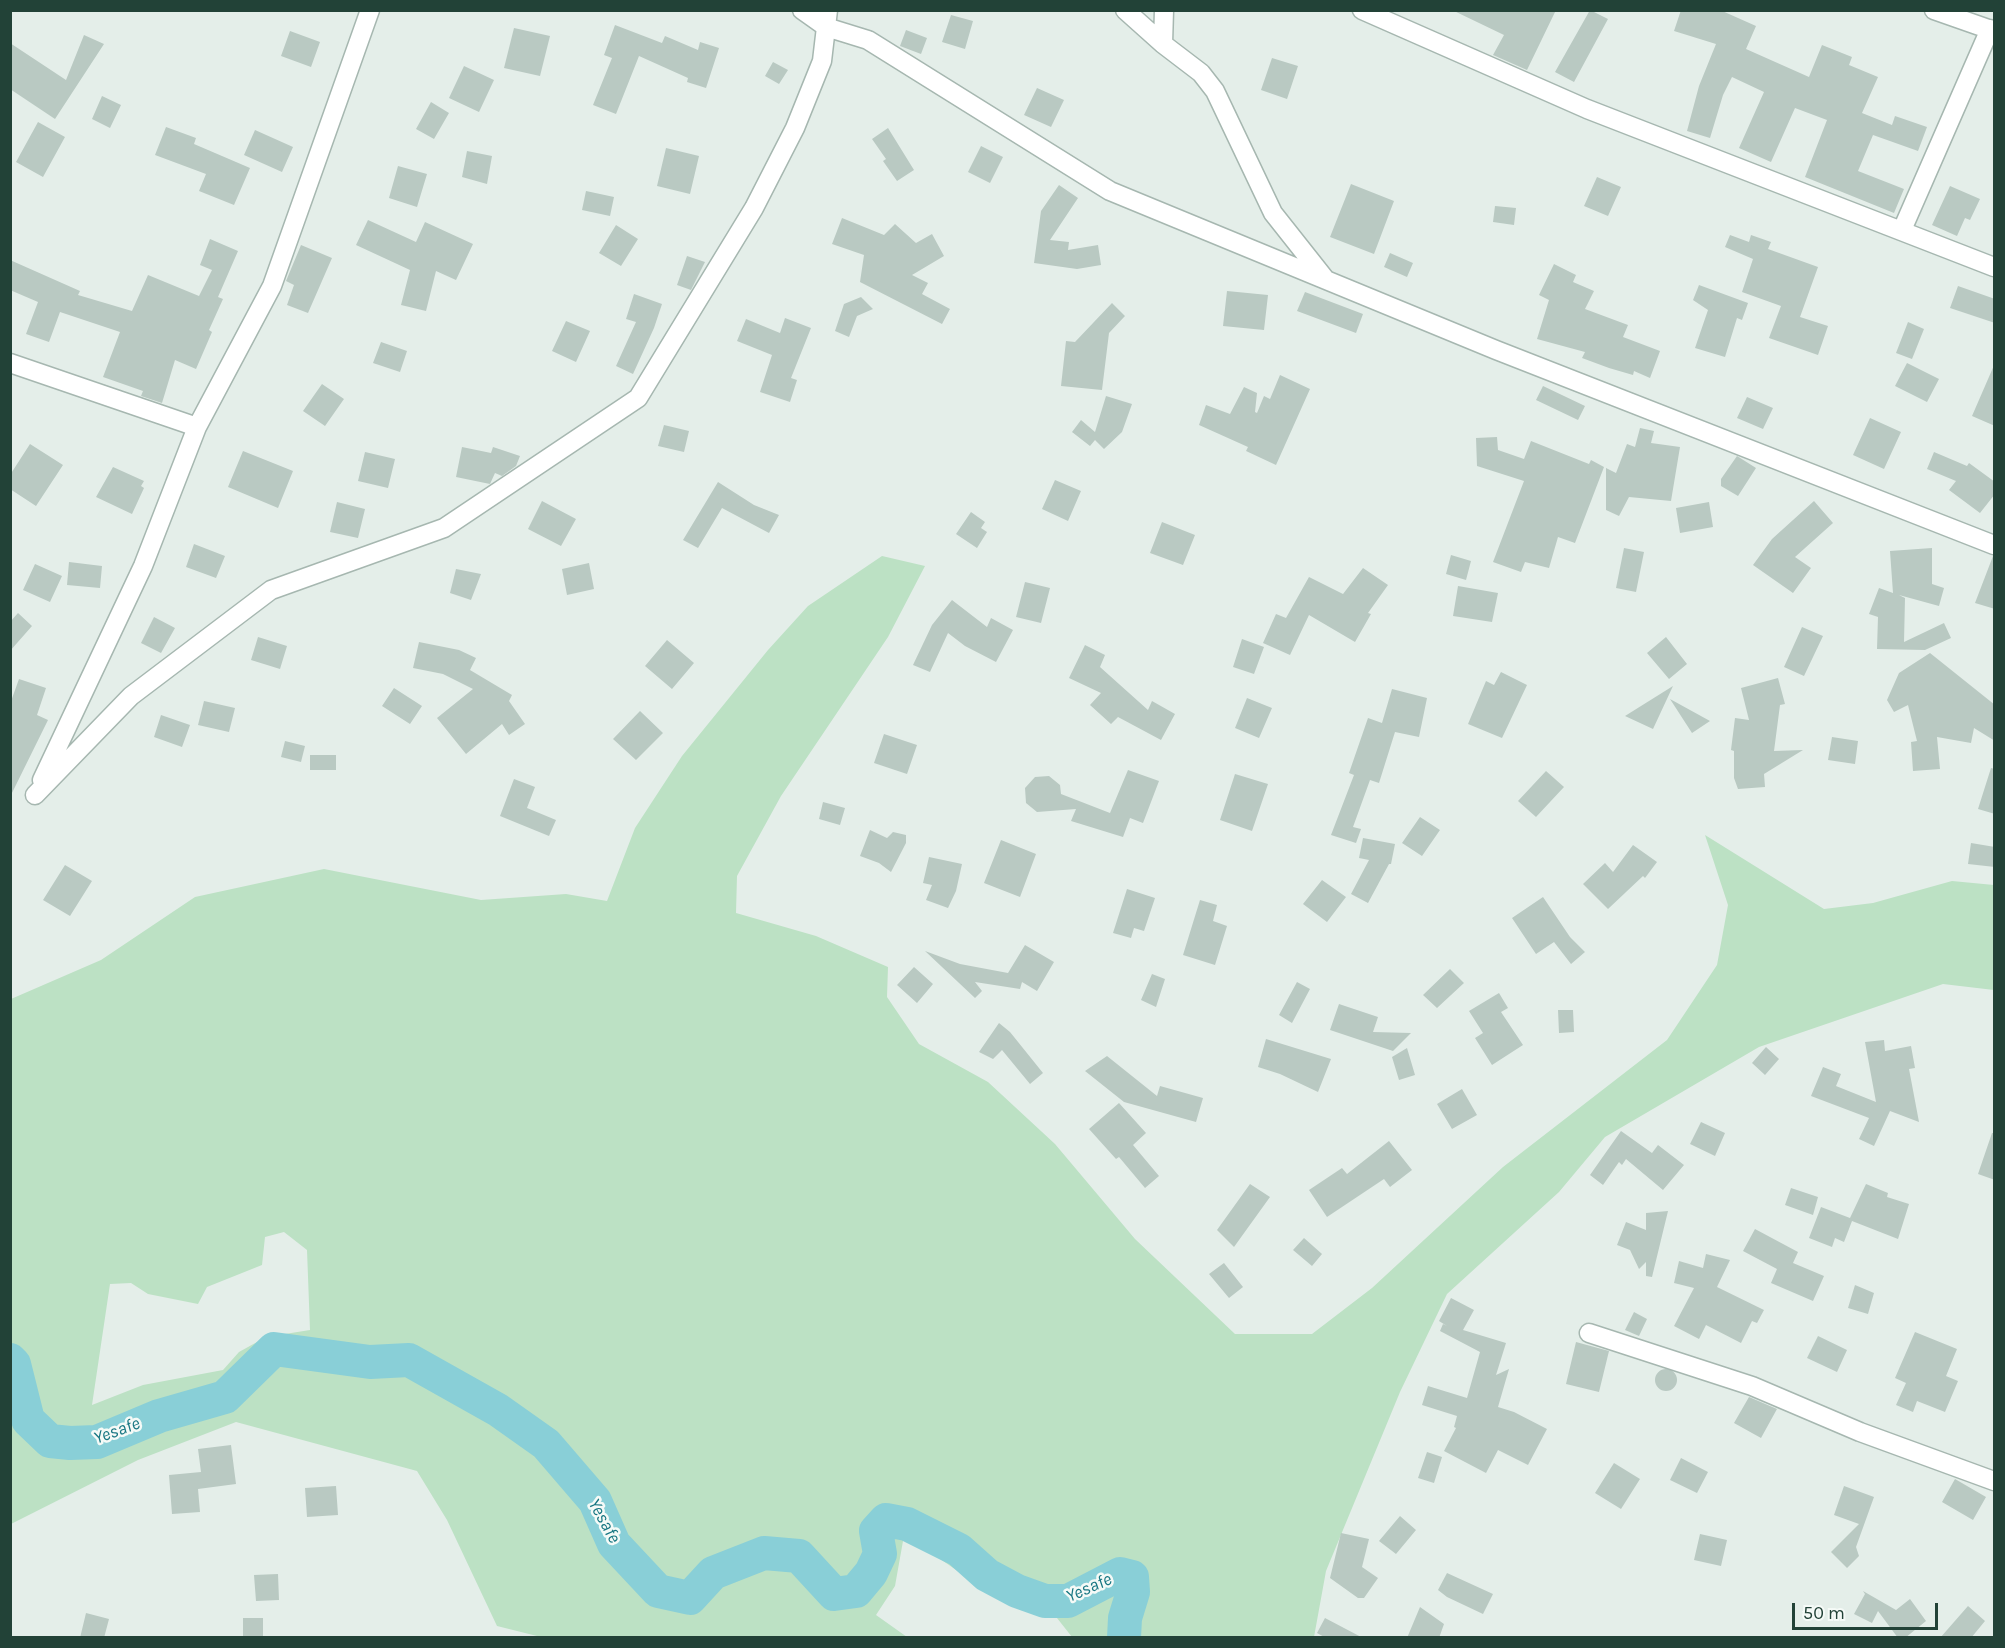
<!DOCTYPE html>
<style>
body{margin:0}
#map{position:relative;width:2005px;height:1648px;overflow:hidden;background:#e4eee9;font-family:Karla,sans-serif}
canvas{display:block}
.frame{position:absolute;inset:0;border:12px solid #224237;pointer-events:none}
.scale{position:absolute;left:1792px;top:1603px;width:146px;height:27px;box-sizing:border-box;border:3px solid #224237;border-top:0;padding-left:8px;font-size:18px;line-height:21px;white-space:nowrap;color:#224237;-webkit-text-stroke:4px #f5faf7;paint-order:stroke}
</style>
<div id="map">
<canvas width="2005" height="1648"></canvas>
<div class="frame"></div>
<div class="scale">50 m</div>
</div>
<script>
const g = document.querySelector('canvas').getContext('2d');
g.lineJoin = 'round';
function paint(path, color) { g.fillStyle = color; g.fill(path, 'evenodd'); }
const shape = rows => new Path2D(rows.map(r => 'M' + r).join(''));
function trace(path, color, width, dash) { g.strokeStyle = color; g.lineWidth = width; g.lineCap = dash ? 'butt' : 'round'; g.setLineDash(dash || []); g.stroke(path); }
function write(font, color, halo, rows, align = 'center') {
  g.font = font + ' Karla,sans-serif'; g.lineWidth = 5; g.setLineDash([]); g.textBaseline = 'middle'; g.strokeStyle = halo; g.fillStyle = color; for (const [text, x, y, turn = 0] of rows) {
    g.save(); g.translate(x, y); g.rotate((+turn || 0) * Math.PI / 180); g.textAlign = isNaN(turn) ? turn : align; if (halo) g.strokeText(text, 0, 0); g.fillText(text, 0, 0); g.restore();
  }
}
paint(shape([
 [882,556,925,566,888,637,781,796,737,876,736,913,816,936,888,967,887,997,919,1044,988,1082,1055,1144,1135,1239,1235,1334,1312,1334,1372,1288,1503,1167,1667,1040,1717,965,1728,905,1705,835,1824,909,1873,903,1952,881,1994,885,1994,990,1943,984,1759,1047,1605,1137,1559,1192,1447,1294,1400,1392,1326,1571,1314,1637,1072,1637,1057,1618,994,1596,914,1541,903,1541,895,1586,876,1615,907,1637,541,1637,497,1626,447,1520,417,1471,236,1422,138,1460,11,1524,11,999,101,960,195,897,324,869,481,900,566,894,607,901,635,828,682,756,768,650,808,606],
 [284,1232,307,1250,310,1330,266,1337,239,1352,223,1370,143,1385,92,1405,110,1284,131,1283,148,1294,198,1304,207,1287,262,1265,265,1237]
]), '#bce1c4');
trace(shape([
 [10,1360,14,1364,28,1420,50,1441,70,1443,97,1442,159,1416,225,1397,274,1349,370,1362,409,1360,498,1410,546,1444,595,1501,614,1544,658,1591,690,1598,713,1573,764,1553,799,1556,834,1594,856,1591,871,1573,880,1554,876,1531,886,1520,907,1524,959,1550,987,1575,1017,1591,1045,1601,1068,1601,1120,1574,1132,1577,1133,1592,1125,1618,1124,1638]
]), '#89cfd7', 34);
paint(shape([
 [1452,10,1556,10,1527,70,1493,55,1504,35],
 [1590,10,1608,19,1574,82,1555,72],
 [1681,10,1720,10,1756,26,1746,49,1809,77,1822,45,1852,57,1849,65,1878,77,1862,113,1892,125,1895,116,1927,127,1918,151,1873,135,1858,171,1904,189,1894,213,1805,177,1827,120,1795,108,1771,162,1739,148,1764,92,1732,77,1723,95,1710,138,1687,131,1699,86,1716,44,1674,31],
 [951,15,973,21,965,49,942,42],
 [615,25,662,43,665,36,698,50,700,42,719,48,706,88,687,82,688,78,639,56,616,114,593,105,612,58,604,55],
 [514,28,550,36,540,76,504,68],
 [906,30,927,38,921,54,900,46],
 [290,31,320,42,311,67,281,56],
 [84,35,104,44,55,119,10,89,10,43,66,80],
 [1272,58,1298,66,1287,99,1261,90],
 [773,62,788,70,779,84,765,76],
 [464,66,494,80,479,112,449,98],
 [1037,88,1064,100,1051,127,1024,115],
 [102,96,121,105,110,128,92,119],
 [431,102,449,113,434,139,416,129],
 [38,122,65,137,43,177,16,162],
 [166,127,196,138,194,144,250,168,234,205,199,191,206,174,155,155],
 [888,128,914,170,897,181,883,161,886,159,872,139],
 [255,130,293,147,282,172,244,155],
 [981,146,1003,157,990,183,968,172],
 [666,148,699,156,690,194,657,186],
 [467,151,492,156,487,184,462,177],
 [398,166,427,174,417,207,389,198],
 [1597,177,1621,187,1608,216,1584,206],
 [1351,184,1394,201,1374,254,1330,237],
 [1059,185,1078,198,1050,240,1069,242,1068,250,1098,245,1101,265,1077,269,1034,263,1041,211],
 [1950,186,1980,199,1970,220,1965,218,1957,236,1932,225],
 [586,191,614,197,610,216,582,210],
 [1495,206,1516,208,1514,225,1493,222],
 [842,218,884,235,895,224,916,243,932,234,944,256,912,275,928,283,922,294,950,309,942,324,860,282,864,255,832,244],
 [368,220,416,242,425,222,473,244,456,280,436,271,426,311,401,305,410,270,356,245],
 [616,225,638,239,621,266,599,253],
 [1730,235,1749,242,1751,235,1771,242,1768,249,1818,267,1800,317,1828,326,1818,355,1769,338,1781,306,1742,292,1753,259,1725,247],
 [210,239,238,251,218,297,223,299,209,330,212,332,196,369,175,360,162,403,141,396,143,391,103,377,120,332,60,312,49,342,26,334,38,302,10,290,10,260,80,291,78,295,132,311,148,275,199,296,212,270,200,265],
 [301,245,332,258,308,313,287,305,294,285,286,281],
 [1390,253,1413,263,1407,277,1384,267],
 [687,256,705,262,691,290,677,285],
 [1554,264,1576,275,1573,282,1594,291,1585,309,1628,325,1623,337,1660,351,1650,378,1634,371,1633,375,1609,368,1582,358,1585,352,1537,339,1549,300,1539,295],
 [1699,285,1748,303,1742,320,1737,318,1725,357,1695,348,1708,310,1693,300],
 [1958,286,1995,299,1995,323,1950,308],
 [1227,291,1268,295,1264,330,1223,326],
 [1305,292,1363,314,1356,333,1297,311],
 [634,294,662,304,654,328,633,374,616,366,636,322,626,319],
 [861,297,873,309,857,316,849,337,835,331,844,304],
 [1112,303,1125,316,1109,333,1102,390,1061,386,1066,341,1075,342],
 [785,318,811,328,791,378,797,380,790,402,760,392,772,355,737,341,746,319,780,333],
 [566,321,590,331,576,362,552,351],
 [1908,322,1924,329,1912,359,1896,353],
 [381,342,407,351,400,372,373,363],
 [1907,363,1939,379,1927,402,1895,386],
 [1995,363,1995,426,1972,416],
 [1280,375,1310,389,1276,465,1246,451,1248,447,1199,425,1206,405,1230,414,1244,387,1257,393,1255,412,1257,413,1264,396,1270,399],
 [322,384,344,399,325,426,303,411],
 [1543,386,1585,406,1578,420,1536,400],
 [1106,396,1132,404,1122,432,1104,449,1095,440,1090,446,1072,432,1081,420,1095,432],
 [1747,397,1773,408,1763,429,1737,418],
 [1870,418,1901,432,1884,469,1853,455],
 [664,425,689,431,684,452,658,446],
 [1640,428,1654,431,1651,443,1680,447,1671,501,1629,497,1619,516,1606,510,1606,468,1616,473,1627,444,1635,447],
 [1497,437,1498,450,1524,459,1531,441,1589,464,1591,460,1604,467,1575,543,1558,537,1549,568,1525,562,1521,572,1493,562,1524,481,1477,466,1476,438],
 [30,444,63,465,36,506,10,489,10,475],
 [462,447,491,453,493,447,520,456,516,466,502,476,495,473,490,484,456,477],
 [243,451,293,471,278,508,228,487],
 [365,452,395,459,388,488,358,481],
 [1934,452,1967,466,1969,463,1995,482,1995,494,1980,513,1949,490,1956,481,1927,469],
 [1737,456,1756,468,1738,496,1721,486,1721,479],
 [113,467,144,481,141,486,144,488,132,514,96,497],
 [1055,480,1081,491,1068,521,1042,509],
 [718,482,754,505,779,515,769,533,722,508,698,548,683,540],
 [542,501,576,519,561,546,528,529],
 [1814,501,1833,523,1795,557,1811,568,1793,593,1753,565,1772,539],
 [337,502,365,509,358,538,330,532],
 [1709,502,1713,527,1680,533,1676,508],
 [971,512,985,522,981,528,987,532,977,548,956,534],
 [1162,522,1195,535,1183,565,1150,553],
 [194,544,225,556,216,578,186,567],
 [1624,548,1644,552,1636,592,1616,588],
 [1932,548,1932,584,1944,588,1939,606,1899,595,1905,598,1904,642,1944,623,1951,638,1925,650,1877,649,1878,617,1869,614,1879,588,1893,593,1890,551],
 [1451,555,1471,561,1466,580,1446,574],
 [1993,556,1995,556,1995,609,1975,603],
 [69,562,102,566,100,588,67,585],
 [589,563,594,589,567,595,562,569],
 [35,564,62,576,50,602,23,590],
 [1363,568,1388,585,1368,613,1371,614,1355,642,1309,615,1290,655,1263,643,1276,614,1286,618,1309,577,1343,594],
 [456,569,481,574,471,600,450,593],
 [1025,582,1050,588,1041,623,1016,617],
 [1458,586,1498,593,1492,622,1453,616],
 [952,600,987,627,991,618,1013,630,996,662,965,646,948,633,930,672,913,665,932,625],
 [18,613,32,626,10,651,10,622],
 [154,617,175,628,161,653,141,643],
 [1802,627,1823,636,1804,676,1784,667],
 [258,637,287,646,280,669,251,660],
 [1666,637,1687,664,1669,679,1647,653],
 [1242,639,1264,647,1254,674,1233,667],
 [667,640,694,663,672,689,645,666],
 [419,642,459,650,476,658,470,670,512,695,509,701,525,724,509,735,502,724,466,754,437,718,473,689,443,674,413,668],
 [1085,645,1105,655,1100,667,1148,710,1152,701,1175,714,1161,740,1118,717,1111,724,1090,705,1101,693,1069,678],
 [1930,653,1995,705,1995,741,1974,728,1971,743,1937,737,1940,769,1913,771,1911,742,1917,741,1908,705,1894,712,1887,700,1899,673],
 [1501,672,1527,685,1502,738,1468,724,1486,681,1494,685],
 [1778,678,1785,704,1780,705,1774,751,1803,750,1764,774,1765,787,1738,789,1734,778,1734,751,1731,750,1735,718,1749,720,1741,688],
 [19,679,46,688,37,715,48,720,10,797,10,704],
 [1673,686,1653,729,1625,716],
 [394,688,422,706,410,724,382,706],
 [1392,689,1427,698,1419,737,1395,732,1379,783,1370,780,1353,827,1361,829,1356,843,1331,835,1354,775,1349,773,1368,718,1382,723],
 [1247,698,1272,708,1259,738,1235,728],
 [1670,699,1710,721,1692,733],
 [204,701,235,708,229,732,198,725],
 [640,711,663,733,636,760,613,739],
 [161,715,190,725,182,747,154,737],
 [884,734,917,745,907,774,874,763],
 [1832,737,1858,741,1855,764,1828,760],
 [285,741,305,746,301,762,281,757],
 [310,755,336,755,336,770,310,770],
 [1991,768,1995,769,1995,814,1978,809],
 [1128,770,1159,781,1143,823,1130,818,1123,837,1071,821,1076,809,1037,812,1026,803,1025,788,1035,777,1049,776,1060,785,1061,794,1110,813],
 [1546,771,1564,787,1536,817,1518,801],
 [1235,774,1268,784,1252,831,1220,820],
 [514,779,535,787,527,808,556,820,549,836,500,816],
 [823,802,845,808,840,825,819,819],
 [1420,817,1440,830,1422,856,1402,843],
 [870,830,887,838,893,832,906,835,906,843,891,872,879,863,860,856],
 [1363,838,1395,844,1391,864,1389,864,1368,903,1351,894,1369,860,1359,858],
 [1001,840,1036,854,1020,897,984,883],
 [1971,843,1995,847,1995,867,1968,864],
 [1633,845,1657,862,1645,878,1643,876,1608,909,1583,884,1605,863,1613,872],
 [929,857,962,864,956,891,948,908,926,900,932,885,923,883],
 [65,865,92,881,70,916,43,900],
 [1322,880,1346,897,1327,922,1303,904],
 [1127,889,1155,898,1144,931,1134,928,1131,938,1113,933],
 [1543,897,1570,937,1585,952,1571,964,1554,942,1536,954,1512,918],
 [1200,900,1217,905,1213,921,1227,926,1215,965,1183,955],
 [1025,945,1054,962,1037,991,1022,982,1020,989,975,982,982,991,975,998,925,951,960,964,1008,973],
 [914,967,933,984,917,1003,897,985],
 [1450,969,1464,983,1437,1008,1423,995],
 [1152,974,1165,979,1156,1007,1141,1000],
 [1297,982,1310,989,1292,1023,1279,1015],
 [1499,993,1508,1008,1501,1012,1523,1045,1492,1065,1475,1038,1483,1033,1469,1011],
 [1339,1004,1378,1017,1373,1032,1411,1033,1393,1051,1330,1030],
 [1558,1010,1573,1010,1574,1032,1559,1033],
 [999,1023,1010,1032,1043,1073,1030,1084,1002,1050,993,1059,979,1052],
 [1266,1039,1331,1059,1318,1092,1280,1074,1258,1067],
 [1884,1040,1885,1051,1911,1046,1915,1068,1909,1069,1919,1122,1890,1111,1874,1146,1859,1139,1869,1118,1811,1096,1823,1067,1841,1074,1836,1086,1876,1102,1865,1042],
 [1766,1047,1779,1059,1765,1075,1752,1063],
 [1407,1048,1415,1075,1399,1080,1392,1057],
 [1107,1056,1157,1096,1160,1086,1203,1098,1196,1122,1124,1102,1085,1071],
 [1462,1089,1477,1115,1452,1129,1437,1104],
 [1119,1103,1146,1133,1133,1145,1159,1176,1145,1188,1119,1157,1116,1159,1089,1129],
 [1701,1122,1725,1133,1715,1156,1690,1144],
 [1621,1131,1652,1153,1658,1145,1684,1165,1663,1190,1626,1159,1622,1165,1619,1162,1603,1185,1590,1175],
 [1992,1133,1995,1133,1995,1180,1978,1174],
 [1389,1141,1412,1170,1390,1187,1384,1179,1327,1217,1309,1190,1342,1168,1347,1174],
 [1250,1184,1270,1197,1234,1247,1217,1230],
 [1866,1184,1888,1193,1887,1197,1909,1204,1898,1239,1852,1221,1844,1242,1835,1238,1832,1247,1809,1238,1821,1207,1850,1218],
 [1791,1188,1818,1197,1813,1215,1785,1205],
 [1668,1211,1652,1277,1646,1276,1646,1262,1639,1269,1630,1250,1617,1245,1626,1222,1646,1230,1646,1213],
 [1755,1229,1798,1252,1793,1263,1824,1276,1813,1301,1771,1283,1777,1269,1743,1251],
 [1304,1238,1322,1254,1312,1266,1293,1250],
 [1706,1254,1730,1260,1717,1287,1764,1310,1757,1323,1752,1321,1741,1343,1706,1325,1699,1339,1674,1326,1694,1288,1674,1283,1679,1261,1703,1268],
 [1224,1263,1243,1287,1229,1298,1209,1274],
 [1855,1285,1874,1293,1868,1314,1848,1308],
 [1451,1298,1474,1310,1463,1330,1506,1343,1496,1375,1509,1369,1498,1407,1514,1412,1547,1429,1528,1465,1498,1450,1486,1473,1444,1451,1456,1428,1454,1427,1457,1416,1422,1405,1428,1386,1467,1398,1480,1352,1440,1331,1443,1324,1447,1326,1439,1321],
 [1634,1312,1647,1319,1639,1336,1625,1330],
 [1915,1332,1957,1349,1946,1376,1958,1381,1945,1412,1917,1401,1913,1412,1896,1405,1906,1383,1895,1378],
 [1818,1336,1847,1350,1837,1372,1807,1358],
 [1576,1342,1609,1351,1599,1392,1566,1384],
 '1655 1380a11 11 0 1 1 22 0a11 11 0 1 1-22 0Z',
 [1749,1397,1777,1409,1761,1438,1734,1423],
 [231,1445,236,1484,198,1489,200,1512,172,1514,169,1475,201,1472,198,1449],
 [1427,1452,1442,1457,1434,1483,1418,1478],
 [1681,1458,1708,1472,1697,1493,1670,1480],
 [1614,1463,1640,1479,1621,1509,1595,1493],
 [1955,1479,1986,1497,1973,1520,1942,1502],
 [336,1486,338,1515,307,1517,305,1488],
 [1844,1486,1874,1497,1856,1547,1859,1556,1847,1568,1831,1552,1859,1524,1834,1515],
 [1400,1516,1416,1530,1396,1554,1379,1541],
 [1341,1533,1369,1539,1362,1567,1378,1578,1364,1598,1358,1598,1330,1578],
 [1700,1534,1727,1540,1721,1566,1694,1560],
 [1447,1573,1493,1594,1483,1614,1447,1597,1438,1590],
 [278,1574,279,1600,256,1601,254,1575],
 [1863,1591,1896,1610,1910,1599,1926,1621,1905,1638,1898,1638,1878,1611,1872,1623,1854,1614,1865,1594],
 [1968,1606,1985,1621,1971,1638,1940,1638],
 [1420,1607,1444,1624,1439,1638,1407,1638],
 [86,1613,109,1619,104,1638,80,1638],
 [243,1618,263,1618,263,1638,243,1638],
 [1325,1618,1363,1638,1326,1638,1317,1633]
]), '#b9c9c2');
const minor = shape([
 [802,10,826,27,868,40,1110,191,1496,350,1994,545],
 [1125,10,1163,44,1201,73,1215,91,1273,213,1326,280],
 [1362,10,1587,109,1994,267],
 [1934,10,1994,31],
 [1163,44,1164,10],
 [1902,230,1990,29],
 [10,363,197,427],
 [42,780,143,566,197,427,272,286,370,10],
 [35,795,131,696,271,590,444,528,638,398,754,208,795,128,822,61,828,10],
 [1589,1333,1752,1386,1860,1432,1994,1481]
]);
trace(minor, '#a6b7b0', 21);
trace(minor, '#fff', 18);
write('italic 18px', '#177682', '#f5faf7', [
 ["Yesafe",117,1431,-20],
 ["Yesafe",604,1521,61],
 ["Yesafe",1089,1588,-24]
]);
</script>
